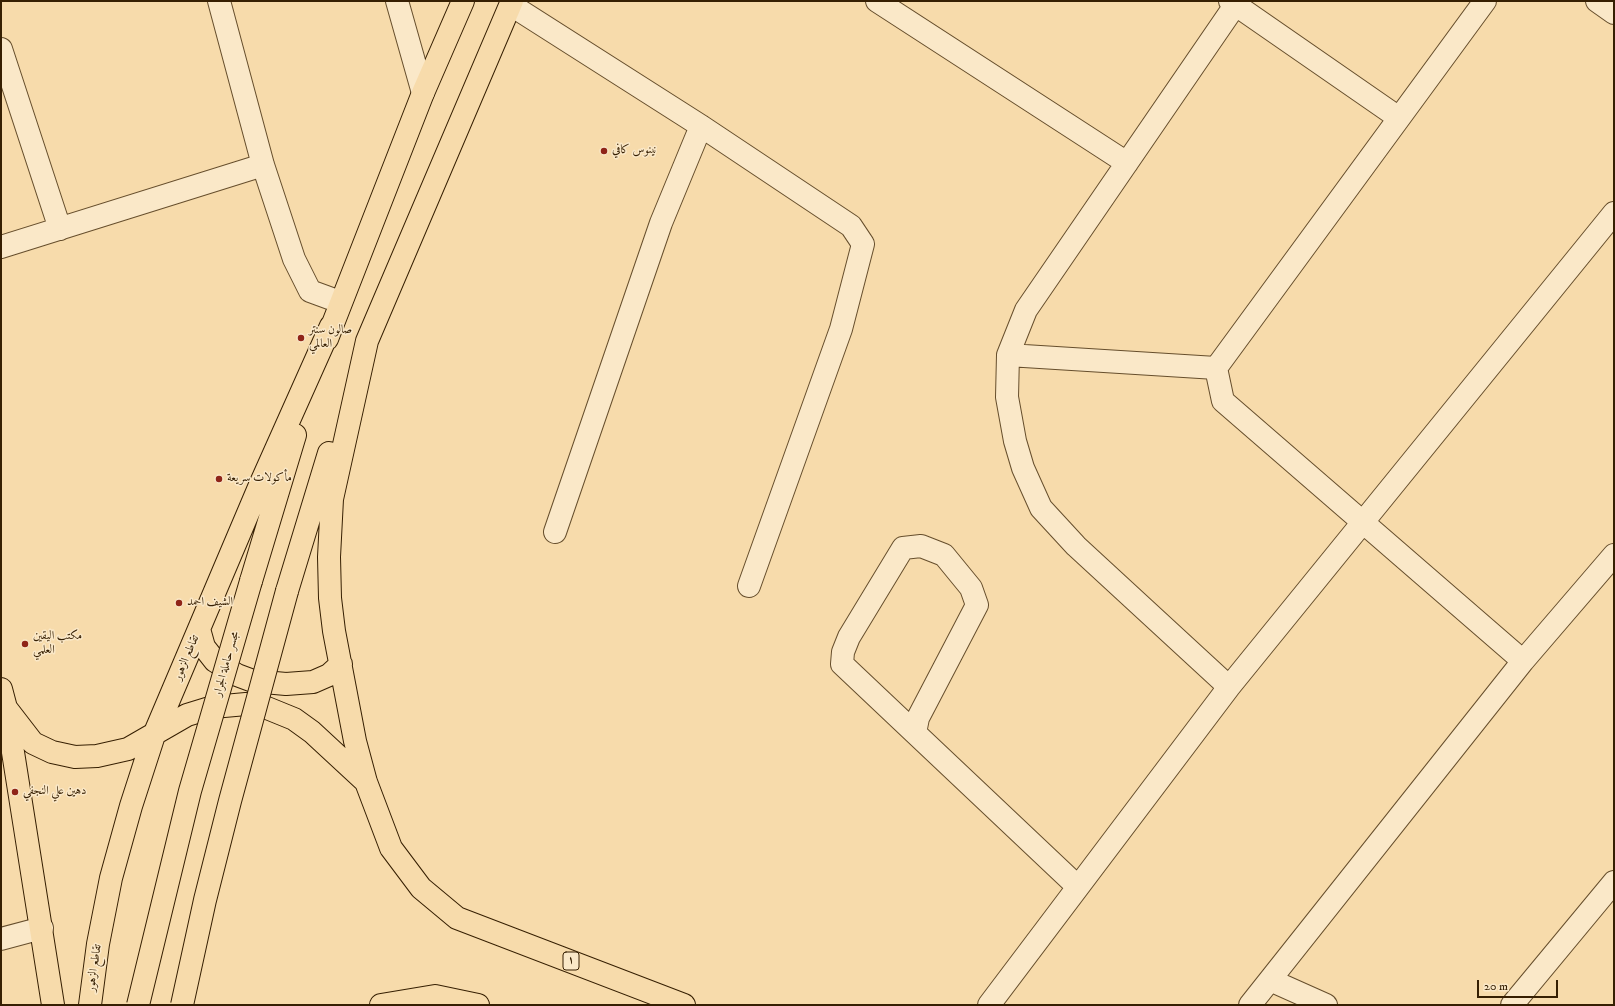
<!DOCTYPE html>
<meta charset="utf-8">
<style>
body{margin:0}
#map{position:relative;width:1615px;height:1006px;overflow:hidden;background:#f7dbab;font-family:"IM FELL DW Pica",serif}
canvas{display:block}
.frame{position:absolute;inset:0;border:2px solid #361f02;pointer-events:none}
.scale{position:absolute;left:1477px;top:980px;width:81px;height:18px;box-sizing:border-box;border:2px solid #361f02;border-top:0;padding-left:5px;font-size:12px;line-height:14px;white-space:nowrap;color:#361f02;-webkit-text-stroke:3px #fae8c8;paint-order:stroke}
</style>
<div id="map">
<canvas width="1615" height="1006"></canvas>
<div class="frame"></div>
<div class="scale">20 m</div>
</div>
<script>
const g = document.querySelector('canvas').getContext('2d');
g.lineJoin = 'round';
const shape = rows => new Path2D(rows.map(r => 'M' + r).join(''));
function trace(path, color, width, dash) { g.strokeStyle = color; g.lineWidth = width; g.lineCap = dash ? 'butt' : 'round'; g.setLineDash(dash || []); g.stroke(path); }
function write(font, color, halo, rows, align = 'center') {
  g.font = font + ' "IM FELL DW Pica",Amiri,serif'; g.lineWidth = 3; g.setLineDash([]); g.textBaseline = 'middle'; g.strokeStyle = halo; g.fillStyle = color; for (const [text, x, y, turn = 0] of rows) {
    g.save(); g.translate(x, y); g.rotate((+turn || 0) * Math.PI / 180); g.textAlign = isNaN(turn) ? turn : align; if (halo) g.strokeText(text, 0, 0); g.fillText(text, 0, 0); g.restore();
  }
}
const minor = shape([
 [219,1,263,165,294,259,310,291,340,302],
 [397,1,423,93],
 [877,1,1127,163],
 [1230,1,1399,118],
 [1485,1,1216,368,1223,401,1523,661],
 [1597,1,1614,13],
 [511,5,701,126,851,226,863,244,841,329,749,586],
 [1,49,60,229],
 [1,247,263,165],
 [1008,355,1216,368],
 [555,532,661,223,701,126],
 [1229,687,1076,546,1041,508,1023,468,1015,441,1007,397,1008,355,1026,310,1238,1],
 [915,733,918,718,977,605,971,588,944,555,921,546,903,548,849,637,843,652,842,664,915,733,1078,887],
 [1,939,42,928],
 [1270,980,1326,1005],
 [989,1005,1229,687,1614,213],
 [1250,1005,1523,661,1614,555],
 [1512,1005,1614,882]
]);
const major = shape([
 [512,1,367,341,332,499,329,557,330,598,334,631,355,741,366,782,391,848,421,888,457,918,684,1005],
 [327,339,423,93,463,1],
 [251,581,295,435],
 [287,591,329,453],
 [199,629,204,647,215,661,237,675,253,681,286,684,313,682,329,675,341,664],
 [1,689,6,708,53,1005],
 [6,708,33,743,52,752,75,757,97,756,128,749,187,715,213,707,246,704,267,708,294,719,312,732,366,782],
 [90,1005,98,944,111,878,131,806,154,735,260,485,331,326],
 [381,1005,435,996,478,1005]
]);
trace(minor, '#664e2c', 24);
trace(major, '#361f02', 24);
trace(minor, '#fae8c8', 22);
trace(major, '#f7dbab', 22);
const majorBridge = shape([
 [138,1005,190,791,251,581],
 [182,1005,205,900,230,801,287,591]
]);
trace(majorBridge, '#361f02', 24, []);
trace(majorBridge, '#f7dbab', 22);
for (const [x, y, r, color] of [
 [604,151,4,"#8f2418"],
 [301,338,4,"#8f2418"],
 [219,479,4,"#8f2418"],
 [179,603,4,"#8f2418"],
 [25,644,4,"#8f2418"],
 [15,792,4,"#8f2418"]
]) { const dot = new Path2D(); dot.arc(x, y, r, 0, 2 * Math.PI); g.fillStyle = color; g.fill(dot); trace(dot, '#fae8c8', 1.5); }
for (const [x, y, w] of [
 [571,961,16]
]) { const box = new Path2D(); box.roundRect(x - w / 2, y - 9, w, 18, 3); g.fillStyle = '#fae8c8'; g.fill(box); trace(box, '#361f02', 1); }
write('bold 11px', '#361f02', null, [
 ["١",571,961]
]);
write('12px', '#361f02', '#fae8c8', [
 ["نينوس كافي",612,151],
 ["صالون سنتر",309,331],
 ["العالمي",309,345],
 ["مأكولات سريعة",227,479],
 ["الشيف احمد",187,603],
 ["مكتب اليقين",33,637],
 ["العلمي",33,651],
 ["دهين علي النجفي",23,792]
], 'left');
write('12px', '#361f02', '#fae8c8', [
 ["تقاطع الزهور",187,658,-67],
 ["مجسر حاملة الجرار",227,664,-74],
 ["تقاطع الزهور",95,968,-82]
]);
</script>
